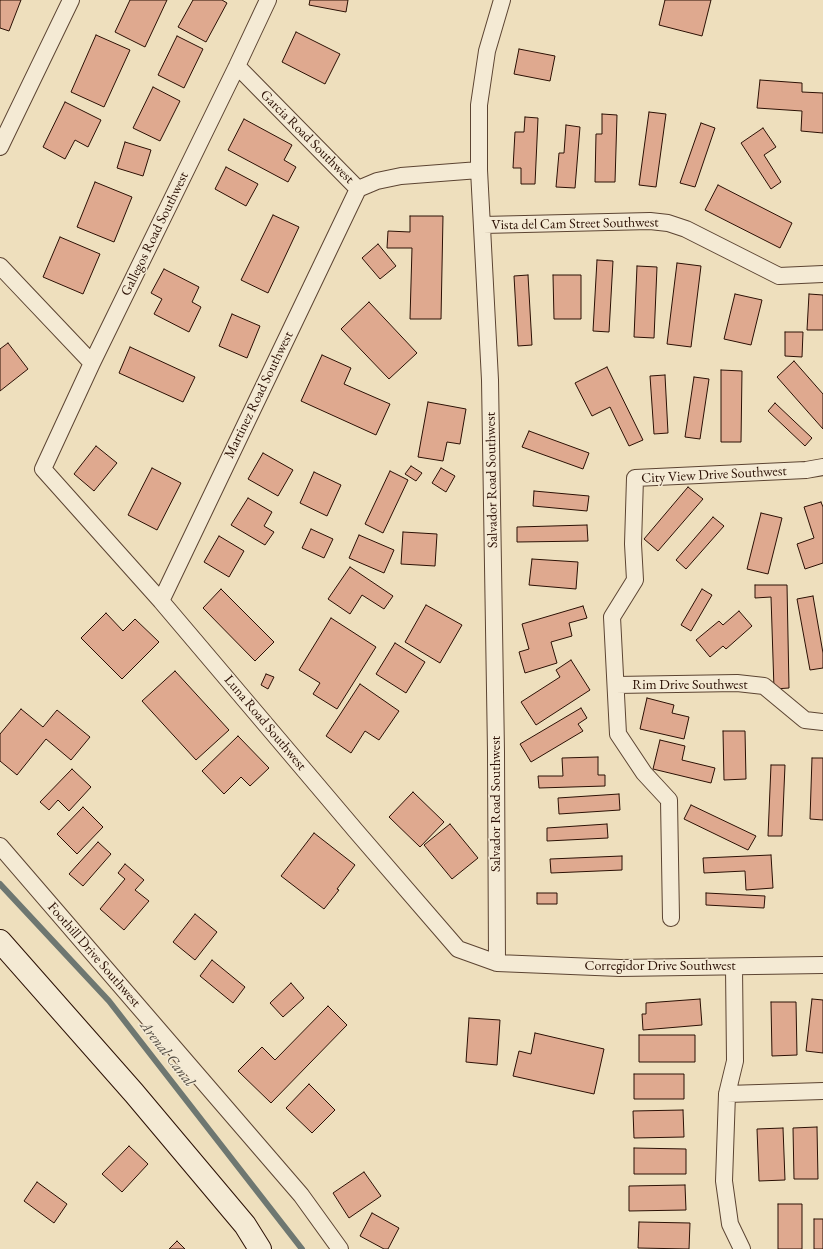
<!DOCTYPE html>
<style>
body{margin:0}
canvas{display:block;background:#eedfbd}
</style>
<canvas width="823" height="1249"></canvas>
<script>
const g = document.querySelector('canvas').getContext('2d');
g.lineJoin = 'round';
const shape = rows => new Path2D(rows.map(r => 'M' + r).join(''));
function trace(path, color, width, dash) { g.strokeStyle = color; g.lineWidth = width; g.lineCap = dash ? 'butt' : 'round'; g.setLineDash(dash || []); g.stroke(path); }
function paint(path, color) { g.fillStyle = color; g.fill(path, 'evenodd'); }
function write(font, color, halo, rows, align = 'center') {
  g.font = font + ' "EB Garamond",serif'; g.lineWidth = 3; g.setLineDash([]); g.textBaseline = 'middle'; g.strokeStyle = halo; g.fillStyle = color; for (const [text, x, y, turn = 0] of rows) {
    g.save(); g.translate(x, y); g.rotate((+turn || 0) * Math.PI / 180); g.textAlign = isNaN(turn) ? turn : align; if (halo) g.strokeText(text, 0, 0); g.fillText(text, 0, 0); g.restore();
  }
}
trace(shape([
 [0,884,109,1001,302,1249]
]), '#6e7771', 6);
const building = shape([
 [0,0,21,0,9,31,0,28,0,0],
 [130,0,167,0,145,47,115,32,130,0],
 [193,0,222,0,227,3,206,42,178,27,193,0],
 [310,0,348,0,346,12,309,5,310,0],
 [665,0,711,0,702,36,659,25,665,0],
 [296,32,340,54,325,84,282,62,296,32],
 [96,35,130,50,104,107,71,92,96,35],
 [177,36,203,49,184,88,158,75,177,36],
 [519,49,555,56,550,81,514,74,519,49],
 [760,80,802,83,802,92,823,93,823,133,801,131,802,111,757,108,760,80],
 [153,87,180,101,160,141,133,128,153,87],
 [65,102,101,120,88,147,75,140,65,159,43,147,65,102],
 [649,112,666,114,656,187,639,185,649,112],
 [602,114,617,115,615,182,595,182,596,134,602,134,602,114],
 [525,117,538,118,535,184,521,184,521,168,513,168,515,132,524,132,525,117],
 [244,119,292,145,284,160,296,167,288,182,228,150,244,119],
 [701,123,715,128,695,187,680,183,701,123],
 [566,125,580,127,575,188,556,187,559,153,564,153,566,125],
 [763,128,776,147,764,155,781,182,771,189,741,143,763,128],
 [125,142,151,150,143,176,117,168,125,142],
 [226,167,258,184,246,206,215,189,226,167],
 [95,182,132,197,114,242,77,227,95,182],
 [718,185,792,223,780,248,705,210,718,185],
 [273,215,299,227,268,293,241,280,273,215],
 [410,216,443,216,441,319,410,319,412,248,387,248,388,231,410,232,410,216],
 [60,237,100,254,83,294,43,277,60,237],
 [378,244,396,266,380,279,362,258,378,244],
 [597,260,613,261,609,332,593,331,597,260],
 [677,263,701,266,691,347,667,344,677,263],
 [637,266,657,267,654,338,634,337,637,266],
 [164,269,199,287,192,302,201,307,189,332,154,314,162,299,151,293,164,269],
 [528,275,532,345,518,346,514,276,528,275],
 [553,275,581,275,581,319,554,319,553,275],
 [735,294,762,300,751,345,724,339,735,294],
 [809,294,823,295,823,330,807,330,809,294],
 [369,302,417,353,389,379,341,329,369,302],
 [232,314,260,326,247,358,219,346,232,314],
 [785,332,803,332,802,357,785,356,785,332],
 [8,343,28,369,0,391,0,349,8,343],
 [130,347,195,377,183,402,119,373,130,347],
 [322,355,351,368,344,384,390,404,376,435,301,401,322,355],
 [794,361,823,394,823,429,777,377,794,361],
 [607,367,643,440,629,446,610,407,592,416,575,383,607,367],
 [721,370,742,371,741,442,721,442,721,370],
 [665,375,668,433,654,434,650,376,665,375],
 [694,377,709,379,700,439,685,437,694,377],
 [428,402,466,409,460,444,447,442,443,461,418,457,428,402],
 [775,403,812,438,805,446,768,411,775,403],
 [529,431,589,453,583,469,522,447,529,431],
 [96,446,117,463,94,491,74,474,96,446],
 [263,453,293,470,278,496,248,479,263,453],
 [411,466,422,473,416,481,405,474,411,466],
 [152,468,181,483,157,530,128,515,152,468],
 [441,468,455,476,446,492,432,483,441,468],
 [390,471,408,480,383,533,365,524,390,471],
 [314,472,341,485,327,516,300,503,314,472],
 [688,487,703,499,658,551,644,539,688,487],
 [534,491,589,496,587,511,533,506,534,491],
 [248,498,272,512,264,526,274,532,265,545,231,525,248,498],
 [821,502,823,507,823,563,805,569,797,544,814,538,804,507,821,502],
 [761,513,782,518,768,574,747,569,761,513],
 [713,517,724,526,686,569,676,560,713,517],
 [587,525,588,541,517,542,517,527,587,525],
 [311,529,333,539,324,558,302,548,311,529],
 [403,532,437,534,435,566,401,564,403,532],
 [359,535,394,550,384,573,349,558,359,535],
 [219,536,244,551,229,577,204,562,219,536],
 [532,559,578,562,576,589,529,585,532,559],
 [350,567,393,596,384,609,362,595,350,614,328,599,350,567],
 [755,585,787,585,789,688,774,689,771,597,755,598,755,585],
 [221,589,274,642,255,661,203,608,221,589],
 [702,589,712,595,691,631,681,625,702,589],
 [813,596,823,653,823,668,810,670,797,599,813,596],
 [426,605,462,625,440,663,405,642,426,605],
 [583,606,587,618,569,623,572,636,551,642,557,663,525,673,519,652,529,649,522,624,583,606],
 [739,611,752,626,726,649,723,646,710,657,696,640,719,621,723,625,739,611],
 [106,613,123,631,135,619,159,642,122,679,81,638,106,613],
 [331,618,376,647,337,709,313,694,320,683,299,670,331,618],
 [395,643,425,662,406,693,376,674,395,643],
 [571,660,590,690,536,725,521,702,560,677,556,670,571,660],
 [175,671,229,730,196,760,142,701,175,671],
 [266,674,274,677,268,689,261,685,266,674],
 [360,684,399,711,379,740,365,731,351,753,326,736,360,684],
 [647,698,674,705,672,713,689,717,684,739,640,729,647,698],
 [581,708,587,718,578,724,583,731,531,762,520,744,581,708],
 [21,709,43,727,57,710,90,737,71,760,46,739,17,775,0,761,0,734,21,709],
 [723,731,745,731,746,779,724,780,723,731],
 [238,736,269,768,250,786,241,777,224,794,202,771,238,736],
 [660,740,685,746,682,760,715,768,711,783,653,769,660,740],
 [598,757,598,775,605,775,605,786,539,788,538,776,563,776,562,758,598,757],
 [812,758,823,758,823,820,810,819,812,758],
 [771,765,785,765,782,836,768,836,771,765],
 [72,769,91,787,69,811,58,800,49,810,40,802,72,769],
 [413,792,444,822,420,847,389,817,413,792],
 [619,794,620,810,559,814,558,798,619,794],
 [691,805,756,836,748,850,684,819,691,805],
 [83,807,103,827,77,854,57,834,83,807],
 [450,824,478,858,452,879,424,845,450,824],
 [607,824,608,838,547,841,547,828,607,824],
 [314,833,355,865,337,889,339,890,324,909,281,876,314,833],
 [98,842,111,854,83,886,69,874,98,842],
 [771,855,773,888,746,890,745,871,704,873,703,858,771,855],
 [622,856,622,870,551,873,550,859,622,856],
 [125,864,144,880,135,890,149,901,124,930,100,909,125,879,118,873,125,864],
 [537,893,557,893,557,904,537,904,537,893],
 [706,893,765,896,764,908,706,905,706,893],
 [195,914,217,932,195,960,173,942,195,914],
 [212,960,245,987,233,1003,200,976,212,960],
 [291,983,304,998,283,1017,270,1003,291,983],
 [700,999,702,1025,643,1030,642,1014,646,1014,646,1003,700,999],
 [812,999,823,1000,823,1053,806,1051,812,999],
 [771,1002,796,1002,797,1055,772,1056,771,1002],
 [328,1006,347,1025,271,1103,238,1071,262,1047,275,1060,328,1006],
 [469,1018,500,1020,497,1065,466,1062,469,1018],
 [535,1033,604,1049,594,1094,513,1076,519,1051,531,1054,535,1033],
 [639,1035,695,1035,695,1062,639,1062,639,1035],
 [634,1074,684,1074,684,1099,634,1099,634,1074],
 [309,1084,335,1110,312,1133,286,1108,309,1084],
 [683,1110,684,1137,634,1138,633,1111,683,1110],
 [817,1127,818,1179,794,1179,793,1128,817,1127],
 [783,1128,785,1180,759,1181,757,1129,783,1128],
 [129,1146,148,1164,122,1192,102,1174,129,1146],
 [634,1148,686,1149,686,1174,634,1174,634,1148],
 [364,1172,381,1196,349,1218,333,1193,364,1172],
 [37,1182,67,1204,54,1223,24,1201,37,1182],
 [685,1185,686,1210,629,1211,629,1186,685,1185],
 [778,1204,802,1204,802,1249,778,1249,778,1204],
 [372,1213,399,1228,388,1249,384,1249,360,1236,372,1213],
 [814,1219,823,1219,823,1249,814,1249,814,1219],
 [639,1222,690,1223,689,1249,638,1248,639,1222],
 [177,1241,185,1249,169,1249,177,1241]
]);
paint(building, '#dfa98f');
trace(building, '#2b1004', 1);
const street = shape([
 [268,0,237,66,92,363,43,469,161,601,356,831,458,949,497,963,620,968,823,965],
 [237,66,358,189],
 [0,147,71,0],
 [358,189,377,181,401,176,479,170],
 [483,225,650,221,668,223,686,229,779,276,823,274],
 [0,266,92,363],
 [161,601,358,189],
 [616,685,737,683,764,686,805,720,823,722],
 [0,846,301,1195,340,1249],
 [671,918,669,800,644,773,618,734,612,617,635,580,633,544,635,478,806,470,823,467],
 [497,963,496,752,490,380,479,170,479,105,487,51,502,0],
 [734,967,735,1061,727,1094,724,1181,730,1224,742,1249],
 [727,1094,823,1091]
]);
const secondary = shape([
 [0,941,134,1093,245,1225,260,1249]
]);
trace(street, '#5c4432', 18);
trace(secondary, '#2b1004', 24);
trace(street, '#f4ead4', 16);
trace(secondary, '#f4ead4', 22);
write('14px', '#2b1004', '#f4ead4', [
 ["Garcia Road Southwest",307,137,45],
 ["Vista del Cam Street Southwest",575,224,-1],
 ["Gallegos Road Southwest",155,234,-64],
 ["Martinez Road Southwest",259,395,-64],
 ["City View Drive Southwest",714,475,-3],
 ["Salvador Road Southwest",492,480,-91],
 ["Rim Drive Southwest",690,685],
 ["Luna Road Southwest",265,723,50],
 ["Salvador Road Southwest",496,804,-90],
 ["Foothill Drive Southwest",94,955,49],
 ["Corregidor Drive Southwest",660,966]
]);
write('italic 15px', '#524c43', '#f4ead4', [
 ["Arenal Canal",167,1054,52]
]);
</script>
